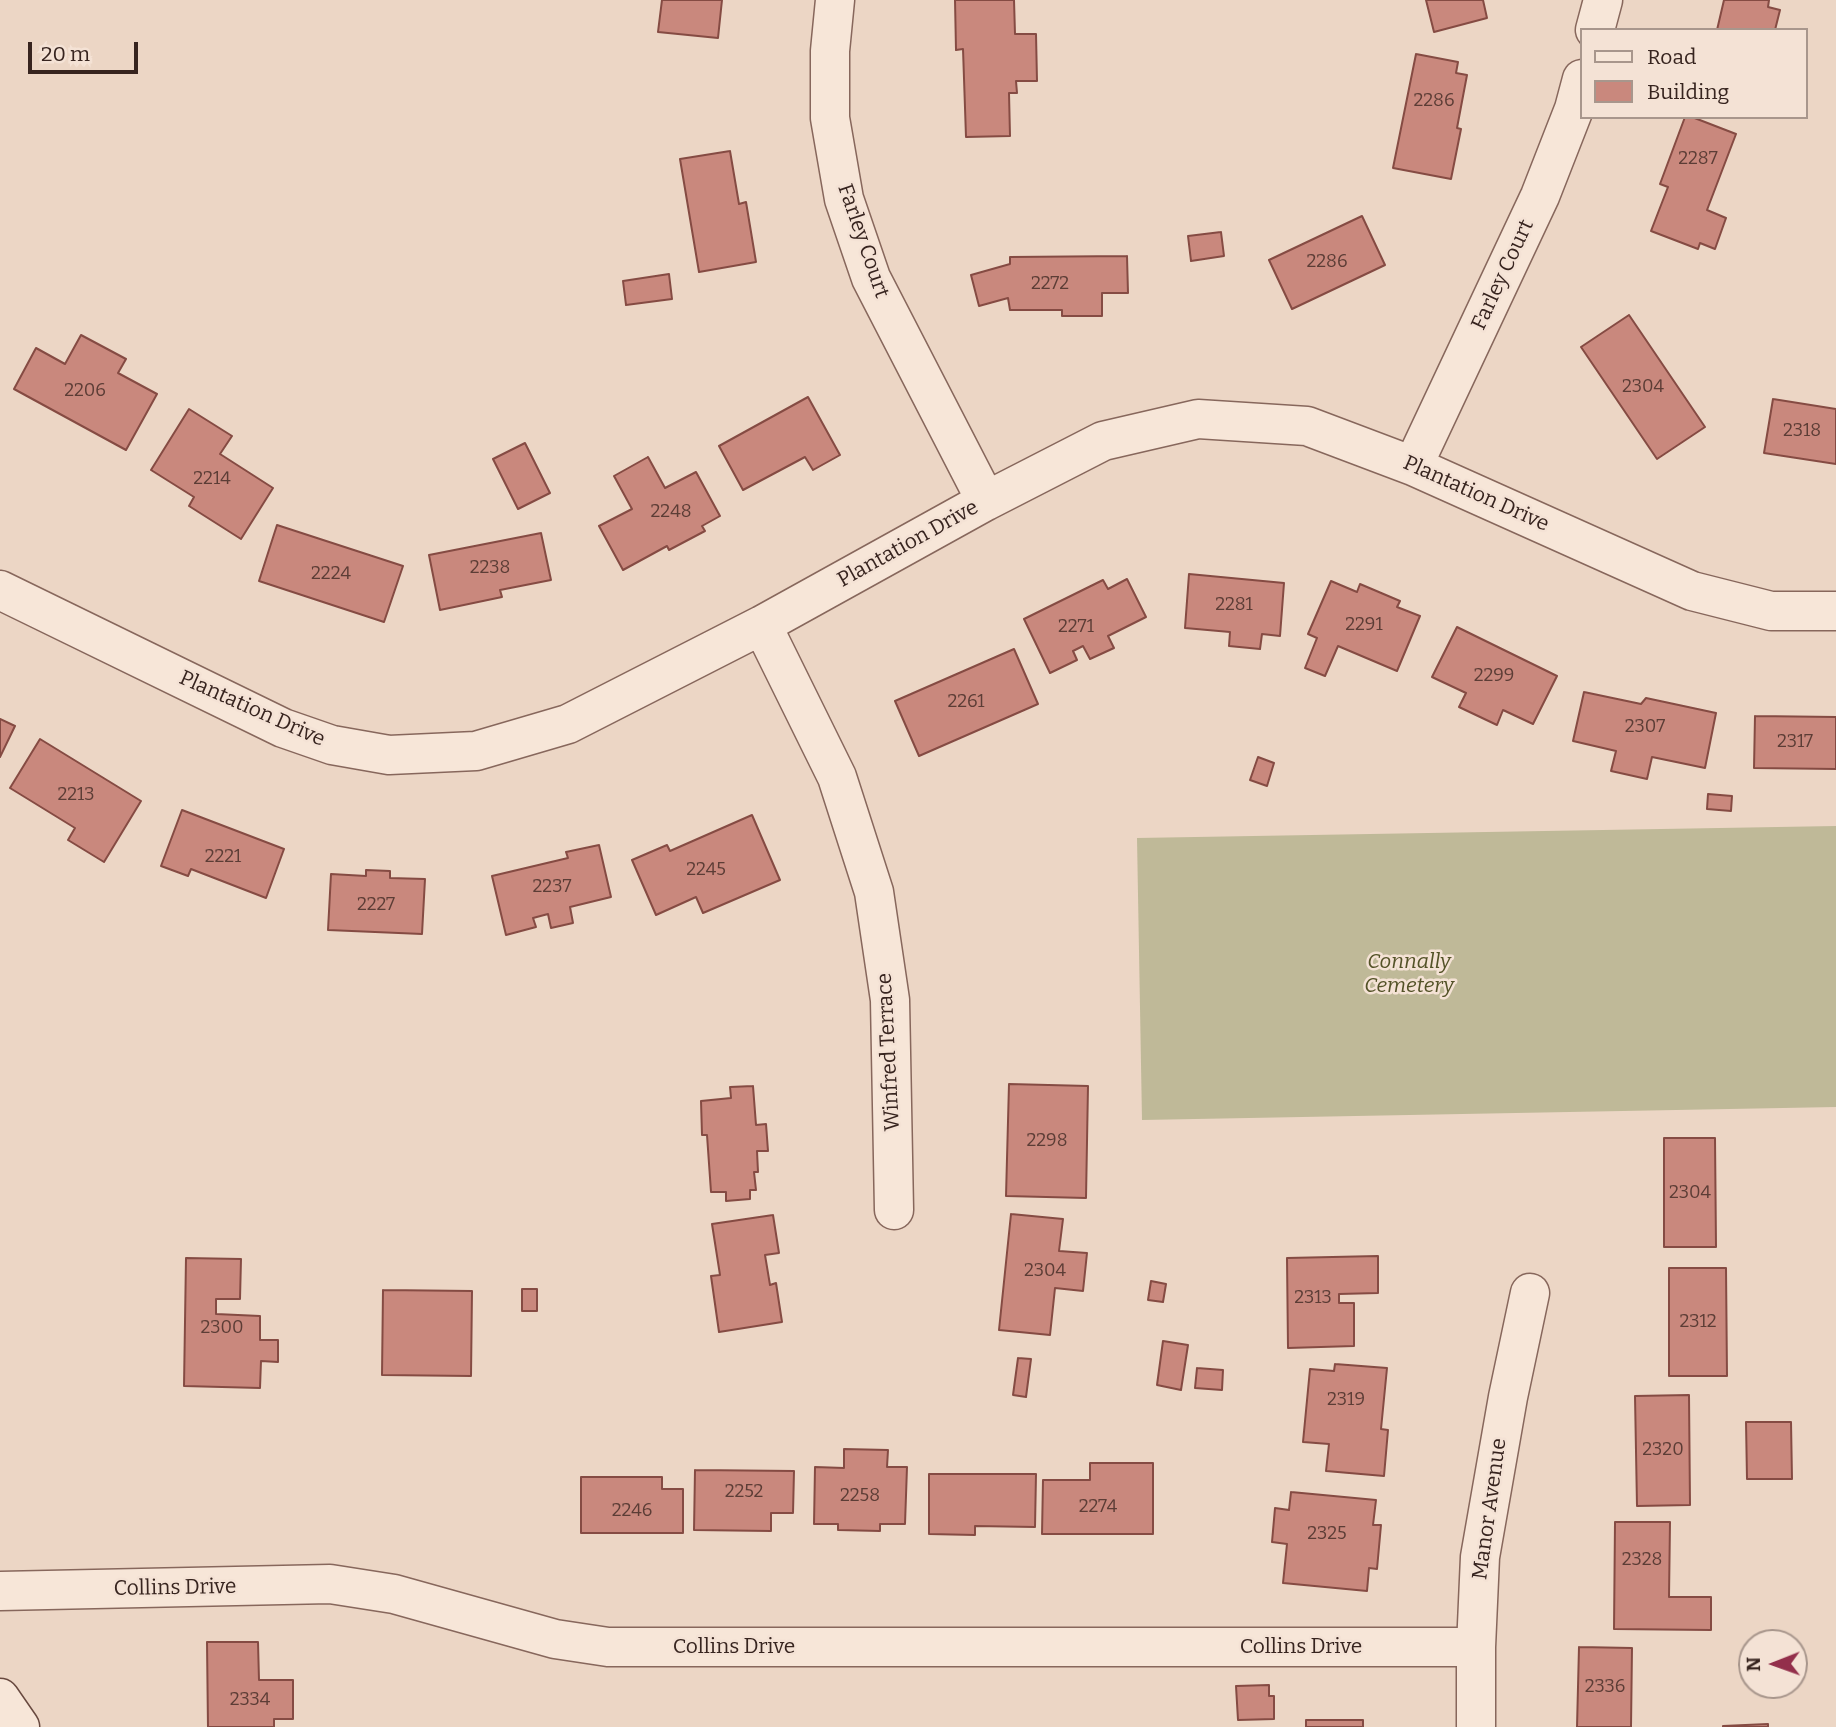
<!DOCTYPE html>
<style>
body{margin:0}
#map{position:relative;width:1836px;height:1727px;overflow:hidden;background:#ecd6c5;font-family:Bitter,serif}
canvas{display:block}
.legend{position:absolute;left:1580px;top:28px;width:228px;height:91px;box-sizing:border-box;background:#f4e2d5;border:2px solid #a8968c;margin:0;padding:9px 12px;list-style:none;font-size:21px;color:#37241f}
.legend li{display:flex;align-items:center;gap:14px;height:35px}
.legend b{width:35px;border:2px solid #a8968c}
.north{position:absolute;left:1738px;top:1629px;width:70px;height:70px;box-sizing:border-box;background:#f4e2d5;border:2px solid #a8968c;border-radius:50%;rotate:269deg;font-size:19px;font-weight:700;line-height:28px;text-align:center;color:#37241f}
.north::after{content:'';display:block;margin:auto;width:24px;height:32px;background:#932f4b;clip-path:polygon(50% 0,100% 100%,50% 72%,0 100%)}
.scale{position:absolute;left:28px;top:42px;width:110px;height:32px;box-sizing:border-box;border:4px solid #37241f;border-top:0;padding-left:9px;font-size:21px;line-height:24px;white-space:nowrap;color:#37241f;-webkit-text-stroke:5px #f4e2d5;paint-order:stroke}
</style>
<div id="map">
<canvas width="1836" height="1727"></canvas>
<ul class="legend">
<li><b style="height:9px;background:#f7e6d8"></b>Road</li>
<li><b style="height:19px;background:#c9887d"></b>Building</li>
</ul>
<div class="north">N</div>
<div class="scale">20 m</div>
</div>
<script>
const g = document.querySelector('canvas').getContext('2d');
g.lineJoin = 'round';
function paint(path, color) { g.fillStyle = color; g.fill(path, 'evenodd'); }
const shape = rows => new Path2D(rows.map(r => 'M' + r).join(''));
function trace(path, color, width, dash) { g.strokeStyle = color; g.lineWidth = width; g.lineCap = dash ? 'butt' : 'round'; g.setLineDash(dash || []); g.stroke(path); }
function write(font, color, halo, rows, align = 'center') {
  g.font = font + ' Bitter,serif'; g.lineWidth = 5; g.setLineDash([]); g.textBaseline = 'middle'; g.strokeStyle = halo; g.fillStyle = color; for (const [text, x, y, turn = 0] of rows) {
    g.save(); g.translate(x, y); g.rotate((+turn || 0) * Math.PI / 180); g.textAlign = isNaN(turn) ? turn : align; if (halo) g.strokeText(text, 0, 0); g.fillText(text, 0, 0); g.restore();
  }
}
paint(shape([
 [1836,826,1836,1107,1142,1120,1137,838]
]), '#bfb998');
const building = shape([
 [662,0,722,0,718,38,658,32,662,0],
 [955,0,1014,0,1015,34,1036,34,1037,81,1016,81,1017,93,1009,93,1010,136,966,137,963,49,956,50,955,0],
 [1426,0,1483,0,1487,18,1434,32,1426,0],
 [1724,0,1769,0,1768,7,1780,10,1775,30,1717,30,1724,0],
 [1416,54,1458,62,1456,73,1467,75,1457,128,1461,129,1451,179,1393,168,1416,54],
 [1685,117,1692,117,1736,134,1707,210,1726,218,1715,249,1700,243,1698,249,1651,231,1668,187,1660,184,1685,117],
 [730,151,739,204,746,202,756,262,699,272,680,159,730,151],
 [1362,216,1385,265,1292,309,1269,260,1362,216],
 [1221,232,1224,256,1191,261,1188,236,1221,232],
 [1127,256,1128,293,1102,293,1102,316,1062,316,1062,310,1010,310,1008,298,979,306,971,275,1010,264,1010,257,1127,256],
 [669,274,672,299,626,305,623,281,669,274],
 [1629,315,1705,427,1657,459,1581,347,1629,315],
 [81,335,126,359,118,373,157,394,126,450,14,389,36,348,65,364,81,335],
 [808,397,840,455,813,470,805,457,743,490,719,446,808,397],
 [1773,399,1836,409,1836,464,1764,453,1773,399],
 [189,409,232,436,220,454,273,488,241,539,189,506,194,497,151,470,189,409],
 [525,443,550,493,518,509,493,459,525,443],
 [648,457,665,488,696,472,720,516,702,526,705,531,669,550,667,546,623,570,599,526,632,509,614,476,648,457],
 [277,525,403,566,384,622,259,581,277,525],
 [541,533,551,580,500,590,502,597,440,610,429,555,541,533],
 [1189,574,1284,583,1280,636,1262,634,1260,649,1229,646,1230,632,1185,628,1189,574],
 [1127,579,1146,617,1108,636,1114,648,1090,659,1083,646,1073,651,1077,660,1050,673,1024,619,1103,580,1108,589,1127,579],
 [1331,581,1357,592,1360,584,1400,601,1397,607,1420,616,1397,671,1338,646,1325,676,1305,668,1317,638,1308,634,1331,581],
 [1457,627,1557,676,1533,724,1503,710,1497,725,1459,707,1466,693,1432,677,1457,627],
 [1014,649,1038,704,919,756,895,701,1014,649],
 [1584,692,1641,704,1646,698,1716,713,1705,768,1652,757,1647,779,1611,771,1616,751,1573,741,1584,692],
 [1755,716,1836,717,1836,769,1754,768,1755,716],
 [0,719,15,726,0,757,0,719],
 [40,739,141,801,104,862,68,840,75,828,10,788,40,739],
 [1258,757,1274,763,1267,786,1250,780,1258,757],
 [1708,794,1732,796,1731,811,1707,809,1708,794],
 [182,810,284,849,266,898,191,869,188,876,161,866,182,810],
 [752,815,780,880,703,913,696,897,656,915,632,860,667,845,670,851,752,815],
 [599,845,611,897,570,907,573,923,551,928,548,914,533,918,536,927,506,935,492,876,568,858,566,852,599,845],
 [366,870,390,871,390,878,425,879,422,934,328,930,331,874,366,876,366,870],
 [1009,1084,1088,1086,1086,1198,1006,1196,1009,1084],
 [753,1086,756,1125,766,1124,768,1151,757,1151,758,1172,754,1172,756,1190,750,1190,750,1199,726,1201,726,1192,711,1192,707,1135,702,1135,701,1101,731,1098,730,1087,753,1086],
 [1664,1138,1715,1138,1716,1247,1664,1247,1664,1138],
 [1011,1214,1063,1219,1059,1251,1087,1253,1083,1291,1055,1288,1050,1335,999,1330,1011,1214],
 [773,1215,779,1253,765,1255,770,1285,776,1283,782,1322,719,1332,711,1276,720,1275,712,1224,773,1215],
 [1378,1256,1378,1293,1339,1294,1339,1303,1354,1303,1354,1346,1288,1348,1287,1258,1378,1256],
 [186,1258,241,1259,240,1299,216,1299,216,1314,260,1316,260,1340,278,1340,278,1362,261,1361,260,1388,184,1386,186,1258],
 [1669,1268,1726,1268,1727,1376,1669,1376,1669,1268],
 [1151,1281,1166,1284,1163,1302,1148,1300,1151,1281],
 [522,1289,537,1289,537,1311,522,1311,522,1289],
 [383,1290,472,1291,471,1376,382,1375,383,1290],
 [1163,1341,1188,1345,1181,1390,1157,1385,1163,1341],
 [1018,1358,1031,1359,1026,1397,1013,1395,1018,1358],
 [1335,1364,1387,1368,1381,1429,1388,1430,1384,1476,1326,1471,1329,1444,1303,1442,1310,1369,1334,1371,1335,1364],
 [1197,1368,1223,1370,1222,1390,1195,1388,1197,1368],
 [1689,1395,1690,1505,1637,1506,1635,1396,1689,1395],
 [1746,1422,1791,1422,1792,1479,1747,1479,1746,1422],
 [844,1449,888,1450,887,1467,907,1467,905,1524,880,1524,880,1531,838,1530,838,1524,814,1524,815,1467,844,1468,844,1449],
 [1090,1463,1153,1463,1153,1534,1042,1534,1043,1480,1090,1480,1090,1463],
 [695,1470,794,1471,793,1513,771,1513,771,1531,694,1530,695,1470],
 [929,1474,1036,1474,1035,1527,975,1526,975,1535,929,1534,929,1474],
 [581,1477,662,1477,662,1489,683,1489,683,1533,581,1533,581,1477],
 [1291,1492,1376,1500,1373,1525,1381,1525,1377,1569,1369,1568,1367,1591,1283,1583,1287,1544,1272,1542,1275,1508,1289,1510,1291,1492],
 [1615,1522,1670,1522,1669,1597,1711,1597,1711,1630,1614,1629,1615,1522],
 [207,1642,258,1642,259,1680,293,1680,293,1719,274,1719,274,1727,208,1727,207,1642],
 [1579,1647,1632,1648,1631,1727,1577,1727,1579,1647],
 [1269,1685,1269,1696,1274,1696,1274,1719,1238,1720,1236,1686,1269,1685],
 [1306,1720,1363,1720,1363,1727,1306,1727,1306,1720],
 [1768,1724,1768,1727,1723,1727,1723,1726,1768,1724]
]);
paint(building, '#c9887d');
trace(building, '#854b43', 2);
const street = shape([
 [835,0,830,51,830,118,844,199,871,278,986,501],
 [1595,30,1603,0],
 [1413,466,1540,196,1574,109,1582,79],
 [0,590,283,728,332,745,389,755,476,751,568,724,762,625,986,501,1103,441,1198,419,1307,426,1413,466,1692,591,1771,611,1836,611],
 [762,625,837,777,874,892,890,1000,894,1210],
 [0,1591,330,1584,394,1594,555,1639,608,1647,1476,1647],
 [1476,1727,1476,1647,1480,1557,1508,1397,1530,1293]
]);
const secondary = shape([
 [0,1698,20,1727]
]);
trace(street, '#87675c', 41);
trace(secondary, '#68493f', 41);
trace(street, '#f7e6d8', 38);
trace(secondary, '#f7e6d8', 38);
write('18px', '#5c3d36', null, [
 ["2286",1434,101],
 ["2287",1698,159],
 ["2286",1327,262],
 ["2272",1050,284],
 ["2304",1643,387],
 ["2206",85,391],
 ["2318",1802,431],
 ["2214",212,479],
 ["2248",671,512],
 ["2238",490,568],
 ["2224",331,574],
 ["2281",1234,605],
 ["2291",1364,625],
 ["2271",1076,627],
 ["2299",1494,676],
 ["2261",966,702],
 ["2307",1645,727],
 ["2317",1795,742],
 ["2213",76,795],
 ["2221",223,857],
 ["2245",706,870],
 ["2237",552,887],
 ["2227",376,905],
 ["2298",1047,1141],
 ["2304",1690,1193],
 ["2304",1045,1271],
 ["2313",1313,1298],
 ["2312",1698,1322],
 ["2300",222,1328],
 ["2319",1346,1400],
 ["2320",1663,1450],
 ["2252",744,1492],
 ["2258",860,1496],
 ["2274",1098,1507],
 ["2246",632,1511],
 ["2325",1327,1534],
 ["2328",1642,1560],
 ["2336",1605,1687],
 ["2334",250,1700]
]);
write('21px', '#37241f', '#f4e2d5', [
 ["Farley Court",863,241,71],
 ["Farley Court",1503,275,-65],
 ["Plantation Drive",1476,494,24],
 ["Plantation Drive",908,544,-29],
 ["Plantation Drive",252,709,24],
 ["Winfred Terrace",889,1052,-93],
 ["Manor Avenue",1490,1509,-82],
 ["Collins Drive",175,1588,-1],
 ["Collins Drive",734,1647],
 ["Collins Drive",1301,1647]
]);
write('italic 21px', '#535227', '#f4e2d5', [
 ["Connally",1409,962],
 ["Cemetery",1409,986]
]);
</script>
